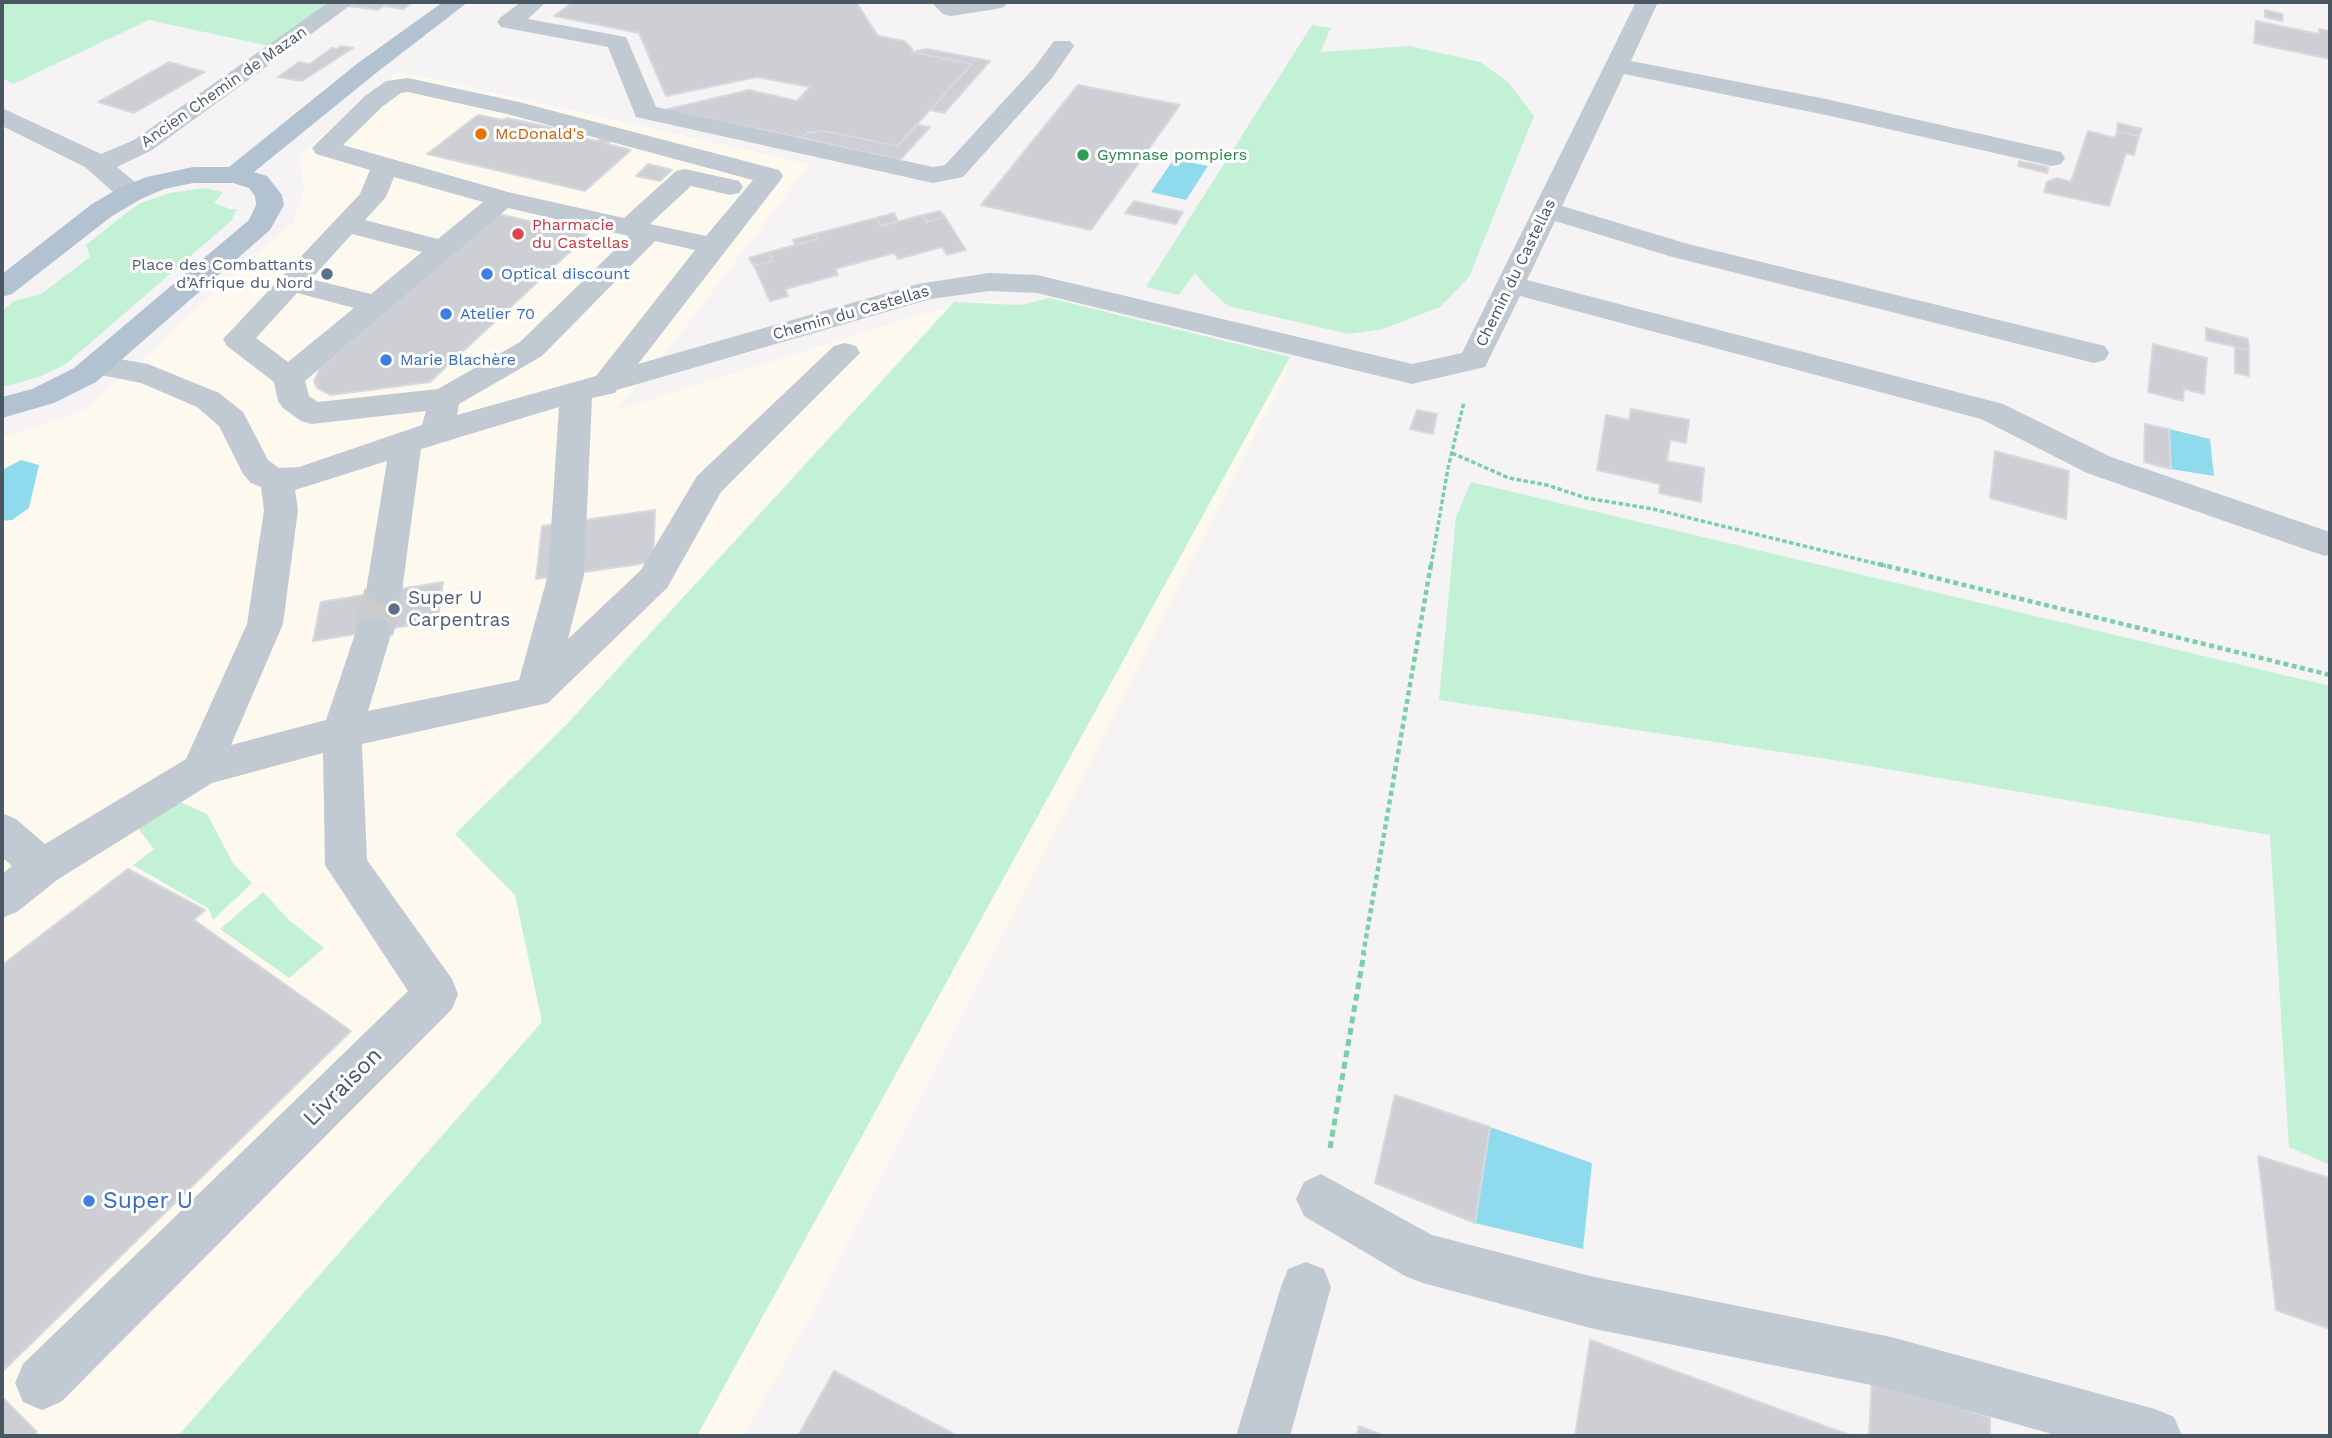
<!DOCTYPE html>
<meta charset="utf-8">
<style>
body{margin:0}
#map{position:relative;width:2332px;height:1438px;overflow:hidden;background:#f5f3f3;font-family:"Work Sans",sans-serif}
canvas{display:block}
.frame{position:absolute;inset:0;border:4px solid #4a5661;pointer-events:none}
</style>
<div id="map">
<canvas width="2332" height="1438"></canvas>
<div class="frame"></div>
</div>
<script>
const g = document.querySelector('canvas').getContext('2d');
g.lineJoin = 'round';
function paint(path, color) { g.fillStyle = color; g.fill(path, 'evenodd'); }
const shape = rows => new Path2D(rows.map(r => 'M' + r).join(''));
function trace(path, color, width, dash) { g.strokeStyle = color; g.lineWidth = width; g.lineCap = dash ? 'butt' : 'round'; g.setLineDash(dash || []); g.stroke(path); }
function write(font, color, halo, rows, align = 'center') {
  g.font = font + ' "Work Sans",sans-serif'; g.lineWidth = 6; g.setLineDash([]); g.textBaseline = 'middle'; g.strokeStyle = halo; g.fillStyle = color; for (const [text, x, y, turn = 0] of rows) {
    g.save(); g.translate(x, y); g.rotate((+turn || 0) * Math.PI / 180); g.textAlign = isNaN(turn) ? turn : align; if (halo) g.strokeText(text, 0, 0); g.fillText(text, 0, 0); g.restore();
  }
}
paint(shape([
 [398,71,809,164,669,349,616,410,932,311,992,301,1063,312,1289,367,814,1310,743,1436,2,1436,2,438,85,410,293,223,304,188,298,156]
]), '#fdf9ef');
paint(shape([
 [2,2,332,2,269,46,149,20,13,84,2,78],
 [1312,25,1331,28,1320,52,1410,46,1480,62,1508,82,1534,116,1469,277,1440,307,1383,329,1349,334,1228,306,1207,287,1195,273,1179,295,1146,287],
 [203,188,223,192,214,203,230,209,237,209,231,221,66,364,39,377,2,387,2,311,14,301,41,294,90,257,86,245,130,210,143,202,170,193],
 [1049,298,1290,357,697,1436,178,1436,542,1022,515,895,455,834,567,724,954,302,1021,305],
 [1471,482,2330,686,2330,1165,2289,1147,2270,835,1840,761,1439,700,1456,517],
 [180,802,207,814,233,863,252,883,213,920,209,909,133,865,154,849,137,827],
 [263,892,289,920,324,948,289,978,220,929]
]), '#c3f1d5');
paint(shape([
 [1174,159,1208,166,1186,200,1151,192],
 [2169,429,2210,439,2214,476,2171,469],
 [21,460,39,465,29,508,12,520,2,521,2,470],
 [1490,1127,1592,1163,1583,1249,1475,1223]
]), '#90daee');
const building = shape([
 [355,2,389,2,378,10,348,6,355,2],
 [389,2,413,2,403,9,384,6,389,2],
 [573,2,856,2,878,36,904,41,912,48,912,52,972,64,897,146,825,131,806,133,802,138,664,110,749,90,797,101,810,87,757,77,666,96,639,33,554,16,573,2],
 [2265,10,2283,14,2282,21,2265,17,2265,10],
 [2256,21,2319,34,2319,29,2330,31,2330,59,2254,43,2256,21],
 [341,46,353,48,302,81,278,77,299,62,310,64,332,48,337,49,341,46],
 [927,49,990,61,944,113,930,110,972,64,912,52,927,49],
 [169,62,205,72,134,113,98,102,169,62],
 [1078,85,1180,105,1091,230,981,205,1078,85],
 [478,115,503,120,507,118,558,129,554,132,597,141,600,139,610,141,607,144,631,150,585,191,427,154,478,115],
 [2118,123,2142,129,2139,136,2117,131,2118,123],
 [917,125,930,127,900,160,802,138,806,133,825,131,897,146,917,125],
 [2088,131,2115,138,2117,131,2139,136,2134,155,2126,153,2109,206,2044,192,2047,182,2057,178,2071,182,2088,131],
 [2019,161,2048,167,2047,173,2018,166,2019,161],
 [648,164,672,170,660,181,636,176,648,164],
 [1134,201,1183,212,1176,224,1125,213,1134,201],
 [940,211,945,217,927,222,923,215,940,211],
 [894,213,898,221,881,226,876,218,894,213],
 [499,214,588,235,430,382,331,395,317,388,314,381,321,367,499,214],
 [923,215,927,222,945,217,966,250,947,255,942,247,898,259,894,253,835,269,838,275,785,289,788,296,770,301,754,266,773,261,769,252,818,239,815,234,876,218,881,226,923,215],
 [815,234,818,239,796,245,793,240,815,234],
 [769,252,773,261,754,266,749,258,769,252],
 [2206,328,2248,339,2249,350,2206,340,2206,328],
 [2153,344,2207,358,2204,394,2184,389,2183,401,2148,392,2153,344],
 [2235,347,2249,350,2249,376,2235,373,2235,347],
 [1631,409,1689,420,1686,443,1670,440,1667,461,1704,468,1701,502,1659,493,1660,484,1597,470,1606,415,1629,420,1631,409],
 [1417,410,1437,414,1433,434,1410,429,1417,410],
 [2145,424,2169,429,2171,469,2144,462,2145,424],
 [1995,451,2069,471,2066,519,1990,498,1995,451],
 [655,510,653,562,536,579,542,526,655,510],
 [443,582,437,621,313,641,321,602,443,582],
 [128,869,205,910,194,920,351,1031,2,1372,2,965,128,869],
 [1395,1095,1490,1127,1475,1223,1375,1183,1395,1095],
 [2258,1156,2330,1178,2330,1329,2276,1310,2258,1156],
 [1590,1340,1852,1436,1575,1436,1590,1340],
 [834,1371,958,1436,798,1436,834,1371],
 [1872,1376,1990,1418,1990,1436,1869,1436,1872,1376],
 [2,1397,37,1432,32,1436,2,1436,2,1397],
 [1359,1426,1385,1436,1357,1436,1359,1426]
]);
paint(building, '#cdcfd5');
trace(building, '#d7d9de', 2);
trace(shape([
 [374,631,384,591]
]), '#caccce', 39, [39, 19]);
trace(shape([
 [1452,453,1509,478,1547,485,1586,498,1653,509,1886,566],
 [1431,566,1448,468,1464,402]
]), '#7ad0a6', 3.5, [4.5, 2.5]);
trace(shape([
 [1879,564,2330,675],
 [1363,955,1431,564]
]), '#7ad0a6', 4.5, [5, 3.5]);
trace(shape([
 [1330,1148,1364,953]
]), '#7ad0a6', 5, [7, 4.5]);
paint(shape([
 [329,2,355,2,152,150,117,167,141,187,144,193,141,199,131,201,121,199,85,167,2,126,2,108,101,154,134,140,329,2],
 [521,2,546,2,528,19,626,37,656,107,933,167,945,165,1034,68,1054,41,1070,41,1074,46,1052,78,963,177,933,183,636,117,608,47,501,27,497,22,501,17,521,2],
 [931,2,1007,2,1004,7,996,9,951,16,943,14,931,2],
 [1636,2,1658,2,1631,61,1826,99,2052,150,2061,152,2065,158,2061,164,2052,166,1826,115,1624,74,1562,206,1688,244,2105,346,2109,353,2105,360,2094,363,1669,256,1555,221,1527,280,2003,404,2111,457,2330,532,2330,554,2325,556,2313,552,2087,473,1981,419,1520,296,1485,367,1412,384,1037,293,989,291,931,299,617,390,615,393,592,398,584,575,568,639,641,570,697,476,834,346,845,343,856,346,860,353,721,492,667,588,548,703,362,744,367,860,452,979,458,994,452,1009,61,1402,42,1410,23,1402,15,1383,23,1364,408,991,325,865,323,753,212,783,57,880,17,912,2,918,2,874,12,866,2,857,2,813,16,819,45,844,186,759,247,624,264,510,261,487,251,483,243,474,219,426,197,407,141,383,86,372,82,365,86,358,97,355,148,364,219,393,243,412,268,460,279,468,299,467,422,425,426,411,312,424,301,421,283,408,278,401,274,382,227,346,223,339,360,194,370,170,316,154,312,148,365,96,386,81,408,78,519,102,779,170,783,176,779,182,638,364,918,284,989,273,1037,275,1412,364,1462,353,1636,2],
 [408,92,507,114,753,180,706,236,650,224,691,186,730,195,739,193,743,187,739,181,685,169,676,171,624,218,508,192,343,145,383,106,401,93,408,92],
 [394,177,483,202,438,239,365,220,386,197,394,177],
 [508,208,629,236,520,342,438,389,318,402,309,396,305,381,508,208],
 [352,234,422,252,371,294,311,279,352,234],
 [655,241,695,250,596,376,457,415,459,404,542,356,655,241],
 [297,293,354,308,288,362,256,338,297,293],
 [559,407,548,575,519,680,368,711,392,631,387,621,374,617,361,621,356,631,326,720,231,745,283,624,298,510,295,490,387,461,366,591,371,600,384,604,397,600,402,591,421,449,559,407],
 [1321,1174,1432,1235,1590,1276,1891,1337,2155,1409,2174,1417,2182,1436,2059,1436,1891,1389,1590,1328,1423,1283,1405,1276,1304,1216,1296,1199,1304,1182,1321,1174],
 [1306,1262,1324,1269,1331,1287,1290,1436,1236,1436,1281,1287,1288,1269,1306,1262]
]), '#c1cad2');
paint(shape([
 [443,2,468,2,376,73,254,172,267,176,282,195,284,205,270,230,96,382,54,403,2,418,2,397,32,389,74,368,249,220,256,205,255,196,249,188,233,183,193,183,164,189,141,199,112,216,12,294,2,297,2,274,92,204,121,187,147,177,193,167,229,167,358,63,443,2]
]), '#b3c2d1');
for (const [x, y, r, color] of [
 [481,134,7,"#e8710a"],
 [1083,155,7,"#2e9e5b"],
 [518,234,7,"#e0444e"],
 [327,274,7,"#5c6f8a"],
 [487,274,7,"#3f7fe0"],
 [446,314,7,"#3f7fe0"],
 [386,360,7,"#3f7fe0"],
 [394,609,7,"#5c6f8a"],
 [89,1201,7,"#3f7fe0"]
]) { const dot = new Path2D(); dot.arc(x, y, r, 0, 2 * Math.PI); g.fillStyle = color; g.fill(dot); trace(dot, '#fff', 2.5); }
write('16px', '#4a5661', '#fff', [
 ["Ancien Chemin de Mazan",224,87,-35],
 ["Chemin du Castellas",1516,273,-64],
 ["Chemin du Castellas",851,313,-16]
]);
write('16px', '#c56008', '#fff', [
 ["McDonald's",495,134]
], 'left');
write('16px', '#27864d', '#fff', [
 ["Gymnase pompiers",1097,155]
], 'left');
write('16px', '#be3a42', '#fff', [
 ["Pharmacie",532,225],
 ["du Castellas",532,243]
], 'left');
write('16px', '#4e5e75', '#fff', [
 ["Place des Combattants",313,265],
 ["d’Afrique du Nord",313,283]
], 'right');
write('16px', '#366cbe', '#fff', [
 ["Optical discount",501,274],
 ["Atelier 70",460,314],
 ["Marie Blachère",400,360]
], 'left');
write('19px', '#4e5e75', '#fff', [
 ["Super U",408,598],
 ["Carpentras",408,620]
], 'left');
write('23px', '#4a5661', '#fff', [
 ["Livraison",343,1087,-45]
]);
write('23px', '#366cbe', '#fff', [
 ["Super U",103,1201]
], 'left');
</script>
